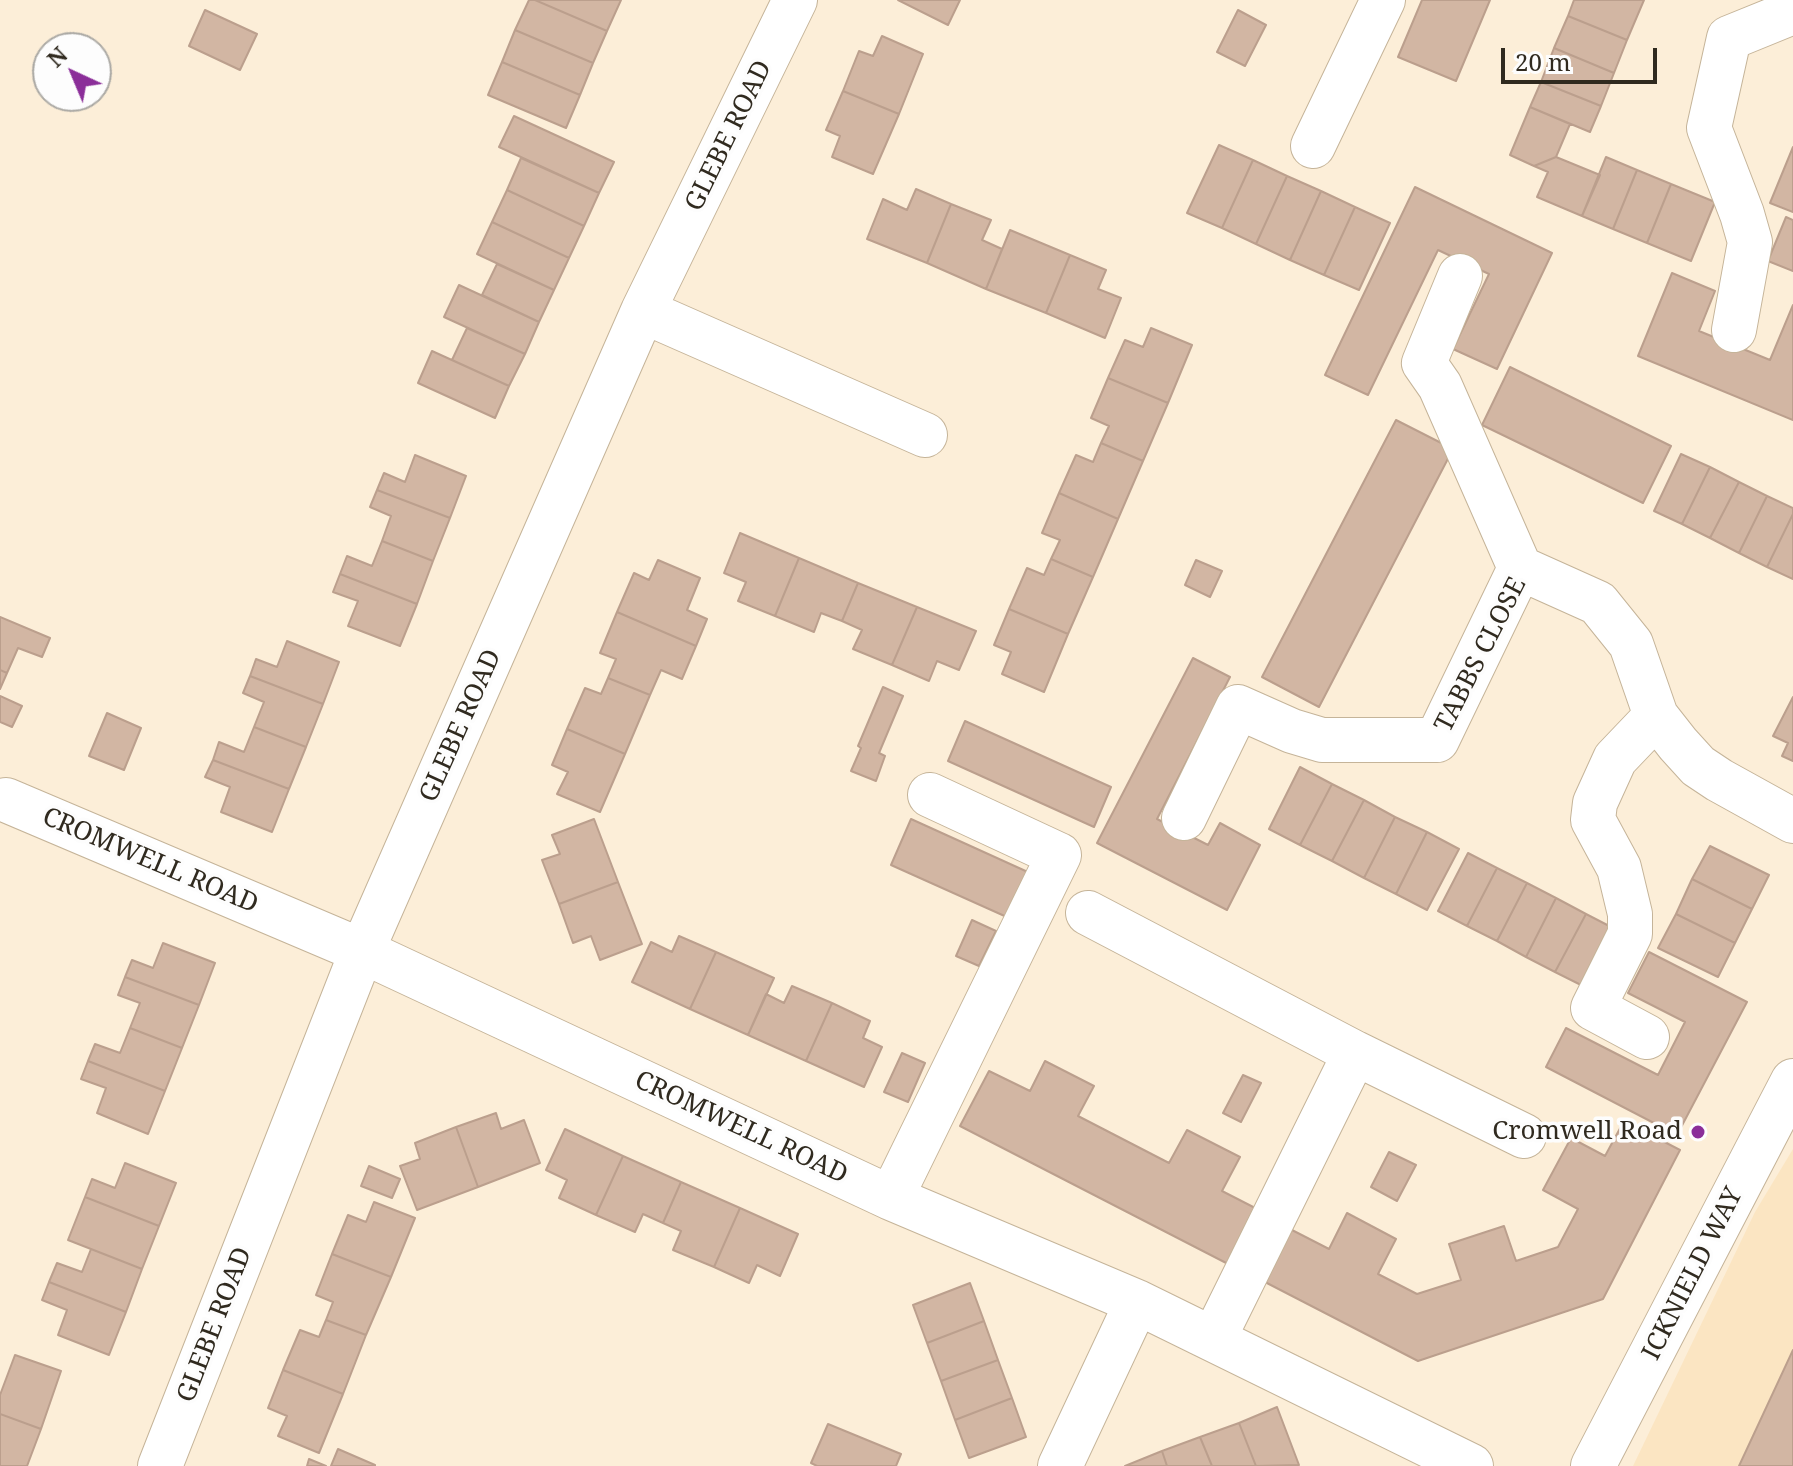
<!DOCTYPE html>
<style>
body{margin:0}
#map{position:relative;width:1793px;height:1466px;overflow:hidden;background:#fceed8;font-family:"Noto Serif",serif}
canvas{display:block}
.north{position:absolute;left:32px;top:32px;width:80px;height:80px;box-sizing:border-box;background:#fdfdfd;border:2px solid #aba9a4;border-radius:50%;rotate:316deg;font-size:22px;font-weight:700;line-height:32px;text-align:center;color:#302a1f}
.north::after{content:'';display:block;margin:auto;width:28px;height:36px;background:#8b2e99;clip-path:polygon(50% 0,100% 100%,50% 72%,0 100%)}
.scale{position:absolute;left:1501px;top:48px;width:156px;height:36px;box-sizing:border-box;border:4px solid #302a1f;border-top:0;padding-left:10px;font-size:24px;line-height:28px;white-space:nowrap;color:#302a1f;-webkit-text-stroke:6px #fdfdfd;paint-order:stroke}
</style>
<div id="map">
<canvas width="1793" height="1466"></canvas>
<div class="north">N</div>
<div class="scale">20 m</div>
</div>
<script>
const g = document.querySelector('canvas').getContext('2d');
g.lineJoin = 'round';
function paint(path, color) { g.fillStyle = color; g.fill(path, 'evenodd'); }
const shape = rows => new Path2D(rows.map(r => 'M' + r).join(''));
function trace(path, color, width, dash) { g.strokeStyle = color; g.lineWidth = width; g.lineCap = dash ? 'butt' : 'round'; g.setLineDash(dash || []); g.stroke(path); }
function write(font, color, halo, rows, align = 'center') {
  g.font = font + ' "Noto Serif",serif'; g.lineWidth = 7; g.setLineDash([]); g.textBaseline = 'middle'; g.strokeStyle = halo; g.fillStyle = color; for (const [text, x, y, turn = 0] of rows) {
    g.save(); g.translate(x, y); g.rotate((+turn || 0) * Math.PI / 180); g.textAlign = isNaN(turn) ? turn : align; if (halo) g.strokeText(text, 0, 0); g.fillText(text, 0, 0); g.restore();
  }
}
paint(shape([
 [1793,1149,1793,1466,1633,1466,1755,1212]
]), '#fbe5c2');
const building = shape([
 [529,0,535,0,607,31,593,63,515,30,529,0],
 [535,0,621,0,607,31,535,0],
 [898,0,960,0,948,25,898,0],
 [1422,0,1490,0,1456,81,1398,57,1422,0],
 [1574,0,1644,0,1627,40,1568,16,1574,0],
 [205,10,257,34,240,70,189,46,205,10],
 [1238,10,1266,25,1245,66,1217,52,1238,10],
 [1568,16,1627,40,1614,73,1554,48,1568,16],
 [515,30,593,63,580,95,502,62,515,30],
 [882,36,923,54,899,114,843,91,859,51,873,56,882,36],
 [1554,48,1614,73,1601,106,1541,82,1554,48],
 [502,62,580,95,566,128,488,95,502,62],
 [1541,82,1601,106,1590,132,1530,107,1541,82],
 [843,91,899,114,873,174,832,157,840,136,826,130,843,91],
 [1530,107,1570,124,1556,157,1534,166,1510,155,1530,107],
 [514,116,614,162,599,193,499,147,514,116],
 [1219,145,1253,160,1222,228,1187,213,1219,145],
 [1793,147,1793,212,1770,203,1793,147],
 [1556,157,1600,175,1582,216,1537,197,1548,172,1534,166,1556,157],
 [1606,157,1637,170,1613,229,1582,216,1606,157],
 [521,158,599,193,584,226,507,190,521,158],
 [1253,160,1287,176,1256,244,1222,228,1253,160],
 [1637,170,1671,184,1647,243,1613,229,1637,170],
 [1287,176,1321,191,1290,260,1256,244,1287,176],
 [1671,184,1715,202,1691,261,1647,243,1671,184],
 [1415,187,1552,253,1497,369,1453,349,1489,274,1438,250,1368,395,1325,375,1415,187],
 [916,189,951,204,927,263,867,239,883,199,907,210,916,189],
 [507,190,584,226,569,258,492,222,507,190],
 [1321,191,1355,207,1324,275,1290,260,1321,191],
 [951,204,991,220,982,240,1002,249,986,289,927,263,951,204],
 [1355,207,1390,223,1359,290,1324,275,1355,207],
 [1786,217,1793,220,1793,271,1768,261,1786,217],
 [492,222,569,258,554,290,477,254,492,222],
 [1010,230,1070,255,1046,313,986,289,1010,230],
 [1070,255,1106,270,1098,289,1121,298,1105,338,1046,313,1070,255],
 [497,264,554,290,539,322,482,295,497,264],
 [1672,273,1715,291,1699,331,1770,360,1793,305,1793,420,1638,356,1672,273],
 [459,285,539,322,525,354,444,317,459,285],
 [467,328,525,354,509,386,452,360,467,328],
 [1151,328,1192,345,1168,403,1108,378,1125,340,1143,347,1151,328],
 [432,351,509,386,495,418,418,383,432,351],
 [1510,367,1671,446,1643,503,1482,425,1510,367],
 [1108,378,1168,403,1143,461,1101,443,1109,426,1091,418,1108,378],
 [1396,420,1453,449,1319,707,1262,677,1396,420],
 [1101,443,1143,461,1118,519,1059,493,1076,455,1093,462,1101,443],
 [1681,454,1710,467,1682,524,1654,511,1681,454],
 [415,455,466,476,450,518,377,490,384,473,405,482,415,455],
 [1710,467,1739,482,1710,538,1682,524,1710,467],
 [1739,482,1767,496,1739,553,1710,538,1739,482],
 [377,490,450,518,433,561,382,541,391,516,370,507,377,490],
 [1059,493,1118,519,1093,577,1051,559,1060,540,1042,533,1059,493],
 [1767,496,1793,508,1793,514,1767,567,1739,553,1767,496],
 [1793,514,1793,579,1767,567,1793,514],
 [740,533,799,558,775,616,738,601,746,582,724,573,740,533],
 [382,541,433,561,417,604,340,574,347,556,372,566,382,541],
 [799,558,858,583,842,621,821,613,814,632,775,616,799,558],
 [1051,559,1093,577,1068,634,1009,609,1027,568,1044,575,1051,559],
 [658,560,700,578,687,610,707,619,696,646,617,612,634,573,649,580,658,560],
 [1196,560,1222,571,1210,597,1185,585,1196,560],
 [340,574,417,604,400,646,348,626,358,601,333,592,340,574],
 [858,583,917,607,892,665,853,649,862,630,842,621,858,583],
 [917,607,976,631,959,670,937,661,929,681,892,665,917,607],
 [1009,609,1068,634,1044,692,1002,674,1011,652,994,645,1009,609],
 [617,612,696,646,682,679,661,670,650,695,608,678,616,659,600,653,617,612],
 [0,617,50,638,42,657,18,648,7,673,0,670,0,617],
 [287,641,339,662,323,704,250,676,256,659,277,667,287,641],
 [1193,658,1230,677,1157,819,1208,845,1220,823,1260,845,1227,910,1097,843,1193,658],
 [0,670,7,673,0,689,0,670],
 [250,676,323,704,306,747,254,727,264,702,243,693,250,676],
 [608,678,650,695,625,754,567,729,585,688,601,694,608,678],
 [883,687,903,696,879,753,885,756,876,781,851,771,861,748,858,746,883,687],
 [0,696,22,706,12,727,0,722,0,696],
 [1793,697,1793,761,1782,756,1788,743,1773,736,1793,697],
 [107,713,141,728,124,770,89,756,107,713],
 [965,721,1111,787,1094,827,948,761,965,721],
 [254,727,306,747,289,789,213,760,219,742,244,752,254,727],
 [567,729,625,754,600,812,557,794,568,772,552,765,567,729],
 [213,760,289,789,272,832,221,812,230,787,205,777,213,760],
 [1300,767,1332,784,1300,845,1269,829,1300,767],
 [1332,784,1364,800,1332,861,1300,845,1332,784],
 [1364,800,1395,817,1364,878,1332,861,1364,800],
 [1395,817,1427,832,1396,894,1364,878,1395,817],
 [594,819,618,882,559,904,542,860,560,854,552,835,594,819],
 [911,819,1030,873,1009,918,891,865,911,819],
 [1427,832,1459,849,1427,910,1396,894,1427,832],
 [1710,846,1769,875,1752,909,1692,879,1710,846],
 [1468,853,1497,868,1467,926,1438,911,1468,853],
 [1497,868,1527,883,1497,941,1467,926,1497,868],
 [1692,879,1752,909,1735,943,1676,914,1692,879],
 [618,882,642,944,600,960,591,936,573,943,559,904,618,882],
 [1527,883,1556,898,1526,957,1497,941,1527,883],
 [1556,898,1586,914,1555,972,1526,957,1556,898],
 [1586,914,1615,929,1585,987,1555,972,1586,914],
 [1676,914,1735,943,1718,977,1658,948,1676,914],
 [972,920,996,931,979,966,956,956,972,920],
 [679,936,716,952,690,1009,632,982,651,942,672,952,679,936],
 [163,943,215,963,199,1005,125,977,132,960,153,968,163,943],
 [716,952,774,978,748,1035,690,1009,716,952],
 [1649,952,1747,1002,1677,1135,1546,1067,1566,1028,1658,1075,1685,1022,1628,993,1649,952],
 [125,977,199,1005,182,1048,130,1028,140,1003,118,995,125,977],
 [792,986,832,1003,806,1061,748,1035,766,994,784,1003,792,986],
 [832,1003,870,1021,863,1038,882,1047,864,1087,806,1061,832,1003],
 [130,1028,182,1048,165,1091,88,1061,95,1044,120,1053,130,1028],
 [902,1053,925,1063,908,1102,884,1092,902,1053],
 [88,1061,165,1091,148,1134,97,1113,106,1088,81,1079,88,1061],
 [1045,1061,1094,1086,1078,1116,1169,1163,1187,1130,1240,1157,1222,1191,1261,1211,1232,1266,960,1126,989,1071,1030,1091,1045,1061],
 [1243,1075,1261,1083,1241,1122,1223,1113,1243,1075],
 [496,1113,501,1129,524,1120,540,1163,478,1187,456,1127,496,1113],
 [1624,1121,1680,1150,1603,1299,1418,1361,1263,1281,1290,1229,1329,1249,1347,1213,1396,1239,1378,1274,1417,1294,1461,1280,1449,1244,1504,1226,1516,1261,1558,1247,1578,1209,1543,1190,1571,1138,1605,1156,1624,1121],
 [456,1127,478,1187,417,1210,400,1166,420,1159,415,1143,456,1127],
 [565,1129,623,1156,596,1215,559,1198,567,1180,546,1170,565,1129],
 [1389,1152,1416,1165,1397,1201,1371,1187,1389,1152],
 [623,1156,681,1182,663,1223,643,1214,635,1232,596,1215,623,1156],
 [125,1163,176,1183,159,1226,85,1197,92,1179,115,1188,125,1163],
 [369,1166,400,1179,392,1198,361,1186,369,1166],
 [681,1182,740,1208,714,1267,673,1250,681,1231,663,1223,681,1182],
 [85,1197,159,1226,142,1269,68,1240,85,1197],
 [374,1202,415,1218,391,1277,332,1254,348,1215,366,1222,374,1202],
 [740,1208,798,1234,780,1276,757,1265,749,1283,714,1267,740,1208],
 [91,1249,142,1269,126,1312,49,1282,57,1263,82,1272,91,1249],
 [332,1254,391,1277,366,1335,326,1320,333,1302,316,1295,332,1254],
 [49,1282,126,1312,109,1355,58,1335,67,1310,42,1300,49,1282],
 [970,1283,984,1321,927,1343,913,1305,970,1283],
 [326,1320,366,1335,343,1394,283,1370,300,1330,319,1337,326,1320],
 [984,1321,998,1360,941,1381,927,1343,984,1321],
 [1793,1350,1793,1466,1739,1466,1793,1350],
 [15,1355,61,1371,41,1429,0,1414,0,1395,15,1355],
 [998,1360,1012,1398,955,1420,941,1381,998,1360],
 [283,1370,343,1394,319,1453,278,1436,287,1416,268,1408,283,1370],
 [1012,1398,1026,1437,969,1458,955,1420,1012,1398],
 [1277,1407,1299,1465,1256,1466,1239,1423,1277,1407],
 [0,1414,41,1429,27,1466,0,1466,0,1414],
 [1239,1423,1256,1466,1212,1466,1200,1437,1239,1423],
 [828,1424,901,1454,896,1466,817,1466,811,1463,828,1424],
 [1200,1437,1212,1466,1167,1466,1162,1451,1200,1437],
 [338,1449,375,1465,375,1466,331,1466,338,1449],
 [1162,1451,1167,1466,1125,1466,1162,1451],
 [309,1459,326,1466,307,1466,309,1459]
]);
paint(building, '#d2b6a3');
trace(building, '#bb9f8d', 2);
const minor = shape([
 [1313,146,1383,0],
 [1460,276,1424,363,1440,386,1520,568],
 [643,311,925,435],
 [1734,330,1750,242,1742,214,1709,128,1729,38,1793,12],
 [6,800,362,951,891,1198,1137,1302,1471,1466],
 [1184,818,1238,707,1292,731,1322,740,1437,740,1520,568,1598,603,1631,644,1656,716,1678,744,1698,766,1719,780,1793,821],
 [1088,913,1355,1053,1214,1338],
 [1647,1037,1593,1008,1630,934,1630,914,1619,868,1593,820,1595,803,1615,759,1656,716],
 [1355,1053,1524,1136],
 [891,1198,1059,855,930,795],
 [160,1466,362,951,643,311,795,0],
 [1060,1466,1137,1302],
 [1593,1466,1793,1081]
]);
trace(minor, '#c5b499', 46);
trace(minor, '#fff', 44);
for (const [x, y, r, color] of [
 [1698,1132,8,"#8b2e99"]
]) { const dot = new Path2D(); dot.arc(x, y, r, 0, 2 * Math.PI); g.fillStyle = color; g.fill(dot); trace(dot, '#fdfdfd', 3); }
write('26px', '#302a1f', '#fdfdfd', [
 ["GLEBE ROAD",729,136,-64],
 ["TABBS CLOSE",1481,655,-63],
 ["GLEBE ROAD",461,726,-66],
 ["CROMWELL ROAD",150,861,23],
 ["CROMWELL ROAD",741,1128,25],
 ["ICKNIELD WAY",1693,1274,-63],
 ["GLEBE ROAD",215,1325,-69]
]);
write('26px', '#302a1f', '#fdfdfd', [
 ["Cromwell Road",1682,1132]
], 'right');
</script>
